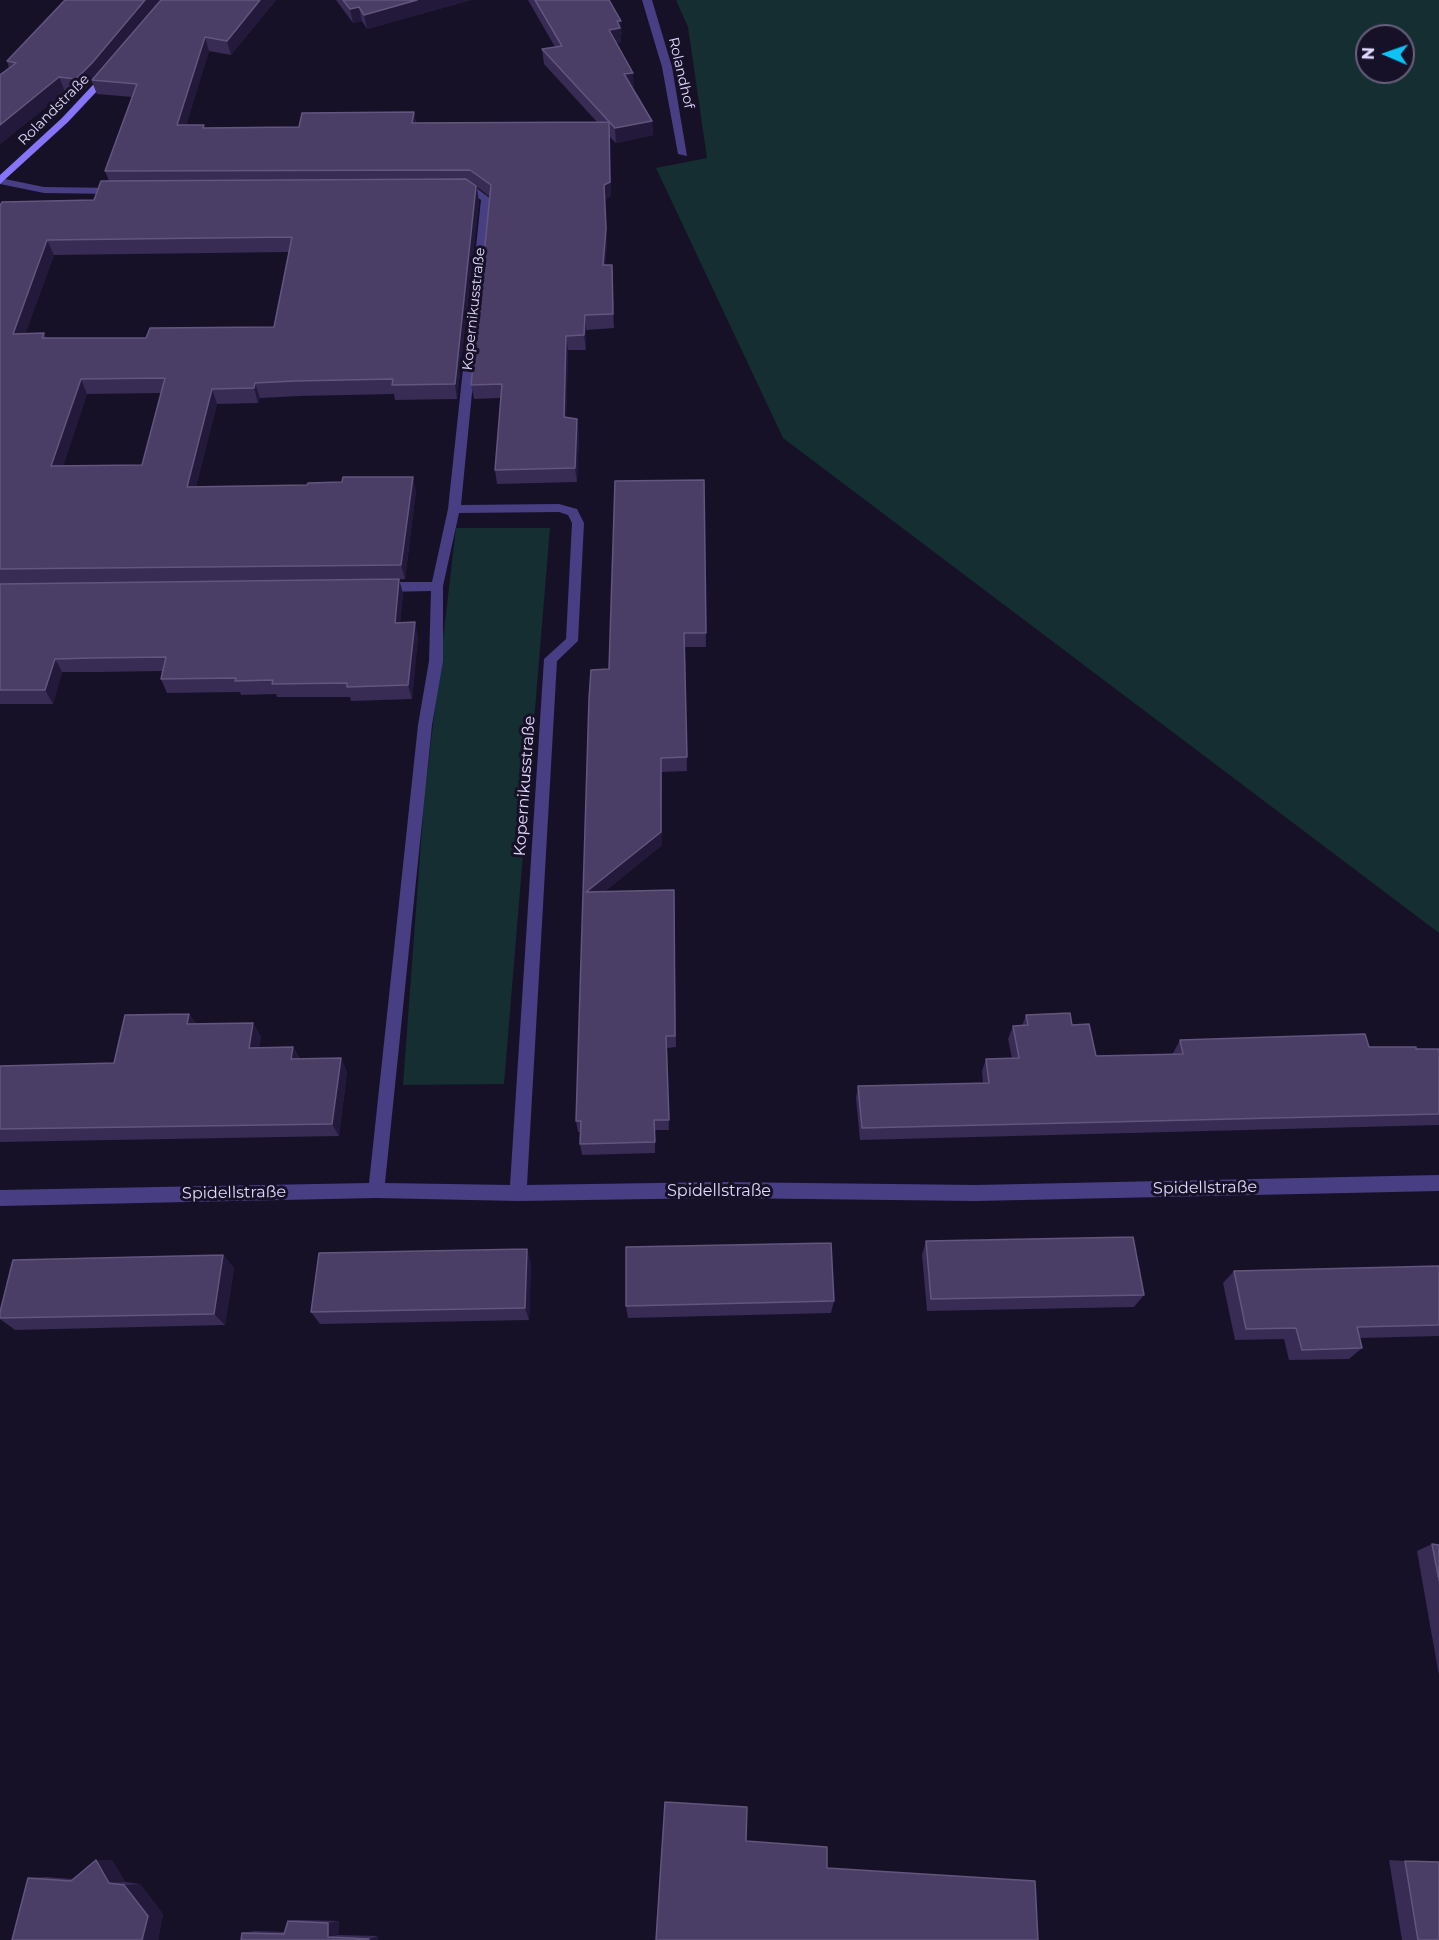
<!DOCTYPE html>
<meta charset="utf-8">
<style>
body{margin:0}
#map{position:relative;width:1439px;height:1940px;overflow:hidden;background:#171127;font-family:Montserrat,sans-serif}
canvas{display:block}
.north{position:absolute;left:1355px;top:24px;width:60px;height:60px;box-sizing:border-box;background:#171127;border:2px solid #68617d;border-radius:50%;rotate:272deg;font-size:16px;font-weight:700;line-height:24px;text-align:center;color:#e1d8fd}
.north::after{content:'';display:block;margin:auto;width:21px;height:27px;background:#0dc3f5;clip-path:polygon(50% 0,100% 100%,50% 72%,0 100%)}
</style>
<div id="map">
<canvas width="1439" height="1940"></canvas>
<div class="north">N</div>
</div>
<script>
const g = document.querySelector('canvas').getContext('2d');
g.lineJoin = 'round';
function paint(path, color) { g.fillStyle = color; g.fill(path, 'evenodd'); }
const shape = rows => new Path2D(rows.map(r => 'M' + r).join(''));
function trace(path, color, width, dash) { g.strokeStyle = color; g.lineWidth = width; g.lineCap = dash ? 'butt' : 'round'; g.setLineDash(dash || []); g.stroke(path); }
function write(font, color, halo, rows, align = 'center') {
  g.font = font + ' Montserrat,sans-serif'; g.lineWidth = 6; g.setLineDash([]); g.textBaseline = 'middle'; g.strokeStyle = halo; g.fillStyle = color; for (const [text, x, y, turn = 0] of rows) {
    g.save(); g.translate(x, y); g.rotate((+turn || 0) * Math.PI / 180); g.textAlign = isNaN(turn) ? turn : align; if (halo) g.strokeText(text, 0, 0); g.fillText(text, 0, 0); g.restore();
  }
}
paint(shape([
 [676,0,1439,0,1439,933,783,438,656,168,707,158,688,27],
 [1367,36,1403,36,1403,72,1367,72],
 [456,528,550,528,504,1084,403,1085,424,801]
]), '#142e31');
paint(shape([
 [642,0,652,0,672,67,687,156,678,154,662,67,642,0],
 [0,178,44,187,116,188,121,191,116,194,44,193,0,184,0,178],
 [458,186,475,187,491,199,461,505,559,504,577,509,584,523,578,641,557,661,527,1185,721,1182,976,1185,1439,1175,1439,1191,976,1201,721,1198,518,1201,376,1198,0,1206,0,1190,369,1183,418,725,429,661,431,591,383,592,377,587,383,582,432,582,448,509,481,200,469,192,454,191,453,189,458,186],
 [559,512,568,515,572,523,566,639,544,659,510,1185,385,1183,432,725,443,661,443,586,459,513,559,512]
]), '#483e84');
paint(shape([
 [105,72,113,74,68,122,0,184,0,175,62,118,105,72]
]), '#8674f9');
paint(shape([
 [276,0,231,55,209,51,186,125,205,128,299,127,414,112,416,123,597,122,544,64,542,49,555,47,528,0,609,0,622,35,620,35,621,42,617,43,634,87,632,87,652,121,653,135,616,143,609,136,611,196,605,200,607,243,605,265,612,265,614,328,586,330,586,350,568,350,566,417,579,433,577,482,497,484,495,470,501,398,474,399,471,385,490,197,477,187,479,201,457,399,395,400,394,394,299,396,260,398,258,403,217,404,196,486,416,491,405,579,0,584,0,206,94,200,109,181,105,171,132,97,97,94,92,82,81,93,65,92,0,144,0,75,9,68,7,61],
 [289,252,274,327,146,338,46,338,44,333,25,334,54,255],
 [161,393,142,465,63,466,87,394],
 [336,0,471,0,367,29,362,21,353,23],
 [704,480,706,647,685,647,687,771,662,772,662,845,604,892,674,890,676,1047,667,1048,669,1130,655,1130,655,1153,582,1155,580,1144,580,1132,578,1132,576,1121,609,669],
 [399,579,403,594,400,622,418,636,412,699,351,701,350,697,277,697,276,694,241,695,240,692,167,693,161,679,162,671,99,672,62,672,53,704,0,704,0,584],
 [189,1014,196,1024,253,1023,261,1037,259,1047,293,1047,300,1059,341,1058,347,1072,339,1136,0,1142,0,1066,114,1063],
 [1026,1015,1072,1025,1096,1056,1173,1054,1173,1053,1180,1040,1416,1049,1439,1049,1439,1125,860,1140,856,1098,858,1086,983,1083,982,1071,986,1059,1012,1058,1008,1039,1013,1026,1022,1026],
 [926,1241,1144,1295,1134,1307,927,1311,922,1255],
 [223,1255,234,1268,225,1325,15,1330,0,1319,0,1312],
 [531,1262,529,1320,320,1324,311,1312],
 [1439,1266,1439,1336,1360,1338,1362,1348,1349,1359,1289,1360,1284,1339,1235,1340,1223,1283,1234,1271],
 [834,1301,831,1313,628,1318,626,1306],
 [1432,1544,1439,1545,1439,1676,1417,1551],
 [96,1860,112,1860,125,1882,140,1884,163,1914,158,1940,12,1940,28,1878,46,1877,73,1879],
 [1389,1860,1405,1861,1439,1940,1402,1940],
 [299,1920,339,1921,338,1935,378,1936,378,1940,242,1933,255,1931,285,1932,288,1921]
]), '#382b54');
paint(shape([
 [145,0,161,0,92,80,92,82,81,93,76,79],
 [260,0,276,0,231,55,227,41],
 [417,0,471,0,367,29,364,15],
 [359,7,362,21,353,23,350,9],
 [617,21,621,21,622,35,620,35,621,42,610,44,609,30],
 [205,37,209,51,182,139,177,125],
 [633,73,634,87,625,89,624,74],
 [59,77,65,92,0,144,0,125],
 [414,112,416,127,412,123],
 [652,121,653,135,616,143,615,128],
 [609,122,611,196,605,200,607,243,604,279,603,265,604,185],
 [476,186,479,201,457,399,455,384],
 [47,240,54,255,20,349,13,334],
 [612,265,613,279,614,328,613,314],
 [585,315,586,330,586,350,584,335],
 [566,336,568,350,566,431,564,417],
 [81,379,87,394,58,481,51,466],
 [255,383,260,398,258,403,254,388],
 [212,389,217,404,192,501,187,487],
 [577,419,579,433,577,482,575,468],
 [413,477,416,491,405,579,401,565],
 [399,579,403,594,399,637,395,623],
 [415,622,418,636,412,699,408,685],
 [55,659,62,672,53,704,45,690],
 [661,758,662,845,588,905,586,892],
 [189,1014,198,1028,187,1024],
 [253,1023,261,1037,257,1061,249,1048],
 [293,1047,300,1060,291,1059],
 [341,1058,347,1072,339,1136,332,1124],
 [527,1249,531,1262,529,1320,525,1308],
 [223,1255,234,1268,225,1325,214,1314],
 [96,1860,112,1860,125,1882,109,1883],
 [140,1884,163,1914,158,1940,142,1940,124,1885],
 [339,1921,338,1935,328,1937,328,1923],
 [378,1936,378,1940,368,1940,369,1939]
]), '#23193a');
const building = shape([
 [65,0,145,0,92,63,76,79,59,77,0,125,0,75,16,63,7,61,65,0],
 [161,0,260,0,227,41,205,37,177,125,204,125,203,128,299,127,302,113,414,112,412,123,609,122,610,182,604,185,606,228,603,265,612,265,613,314,585,315,584,335,566,336,564,417,577,419,575,468,495,470,502,384,471,385,491,185,470,170,105,171,137,84,92,80,161,0],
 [343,0,417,0,364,15,359,7,350,9,343,0],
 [535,0,609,0,621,21,617,21,620,28,609,30,633,73,624,74,652,121,615,128,542,49,562,46,535,0],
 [466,179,476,186,455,384,392,385,393,379,295,381,255,383,254,388,212,389,187,487,307,485,308,483,342,482,343,477,413,477,401,565,0,569,0,206,2,202,94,200,101,181,466,179],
 [292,237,274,327,150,328,146,338,42,338,44,333,13,334,47,240,292,237],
 [165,378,142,465,51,466,81,379,165,378],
 [704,480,706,633,684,633,687,757,661,758,661,832,586,892,674,890,675,1036,666,1036,669,1120,654,1120,655,1142,580,1144,581,1121,576,1121,589,699,591,670,609,669,615,481,704,480],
 [399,579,395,623,415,622,408,685,347,687,347,683,272,684,273,680,235,681,236,678,161,679,166,657,92,658,55,659,45,690,0,690,0,584,399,579],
 [1070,1013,1072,1025,1089,1024,1096,1056,1183,1054,1180,1040,1365,1034,1369,1047,1416,1047,1416,1049,1439,1049,1439,1114,862,1128,858,1086,989,1083,986,1059,1019,1058,1013,1026,1028,1025,1026,1015,1070,1013],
 [189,1014,187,1024,253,1023,249,1048,293,1047,291,1059,341,1058,332,1124,0,1129,0,1066,114,1063,125,1015,189,1014],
 [1133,1237,1144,1295,931,1299,926,1241,1133,1237],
 [831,1243,834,1301,626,1306,626,1247,831,1243],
 [527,1249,525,1308,311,1312,319,1253,527,1249],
 [223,1255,214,1314,0,1318,0,1312,13,1260,223,1255],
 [1439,1266,1439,1325,1357,1327,1362,1348,1302,1350,1296,1328,1246,1329,1234,1271,1439,1266],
 [1432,1544,1439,1545,1439,1580,1432,1544],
 [665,1802,747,1807,746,1841,827,1847,827,1868,1035,1881,1038,1940,656,1940,665,1802],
 [96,1860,109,1883,124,1885,148,1916,142,1940,12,1940,28,1878,71,1881,96,1860],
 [1405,1861,1439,1862,1439,1940,1418,1940,1405,1861],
 [288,1921,328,1923,328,1937,369,1939,368,1940,241,1940,242,1933,284,1934,288,1921]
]);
paint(building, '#4a3e66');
trace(building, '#62567e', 1.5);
write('14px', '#e1d8fd', '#171127', [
 ["Rolandhof",681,73,77],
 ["Rolandstraße",54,110,-45],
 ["Kopernikusstraße",474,309,-84]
]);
write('16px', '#e1d8fd', '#171127', [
 ["Kopernikusstraße",525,786,-86],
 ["Spidellstraße",1205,1188,-1],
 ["Spidellstraße",719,1191],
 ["Spidellstraße",234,1193,-1]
]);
</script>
